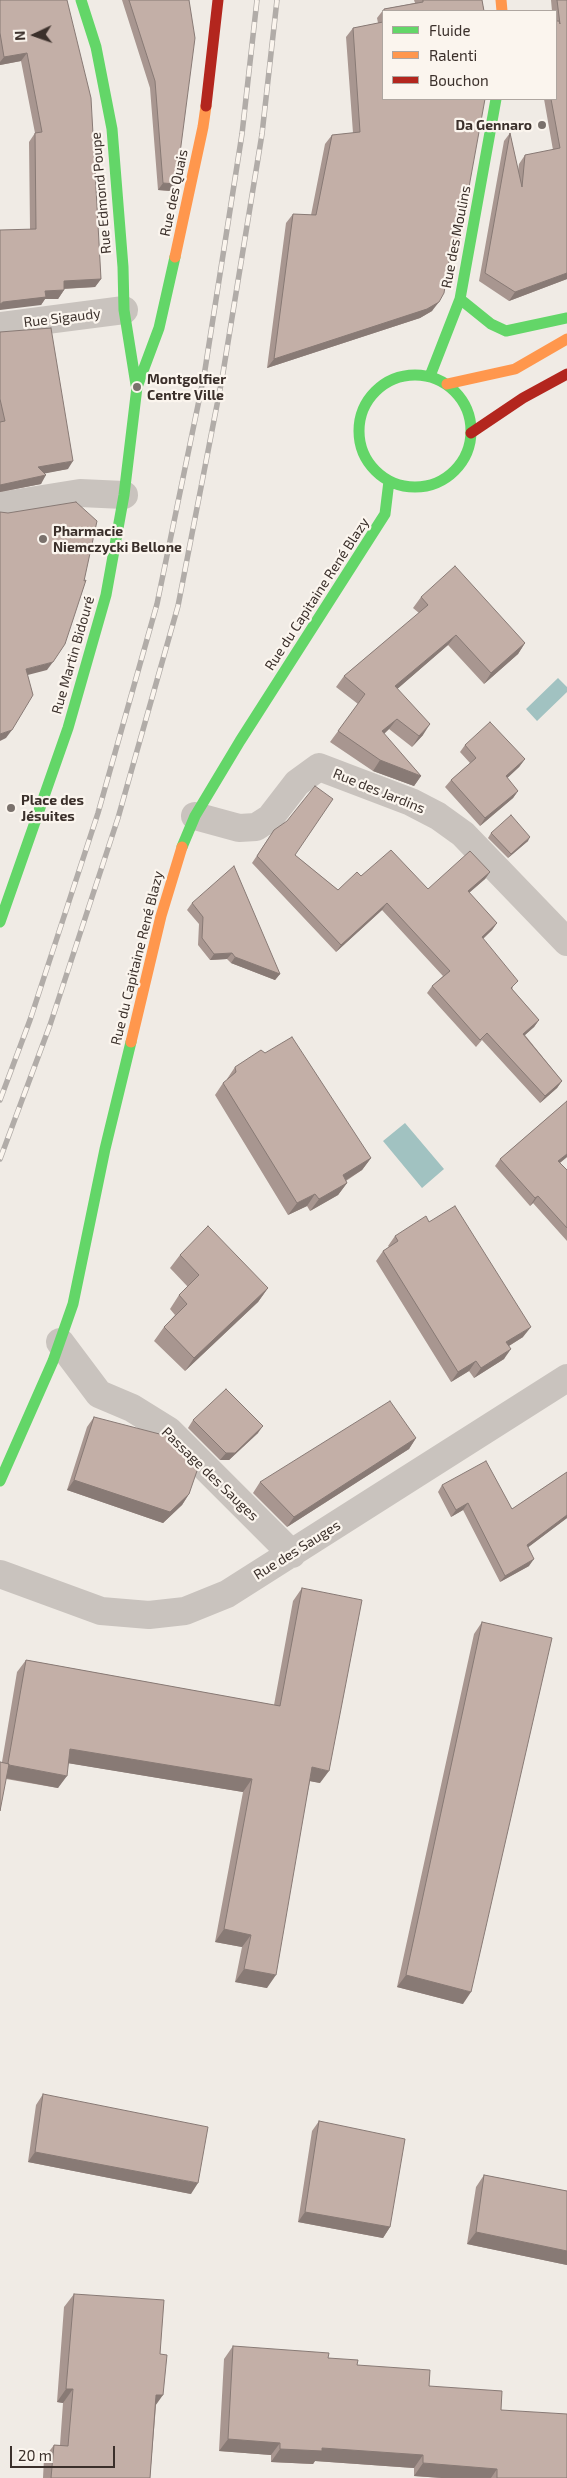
<!DOCTYPE html>
<meta charset="utf-8">
<style>
body{margin:0}
#map{position:relative;width:567px;height:2478px;overflow:hidden;background:#f0ebe5;font-family:"Exo 2",sans-serif}
canvas{display:block}
.legend{position:absolute;left:382px;top:10px;width:175px;height:90px;box-sizing:border-box;background:#fbf5ee;border:1px solid #aea6a0;margin:0;padding:6px 9px;list-style:none;font-size:15px;color:#3b302b}
.legend li{display:flex;align-items:center;gap:10px;height:25px}
.legend b{width:25px;border:1px solid #aea6a0}
.north{position:absolute;left:10px;top:10px;width:50px;height:50px;-webkit-text-stroke:4px #fbf5ee;paint-order:stroke;rotate:267deg;font-size:14px;font-weight:700;line-height:20px;text-align:center;color:#3b302b}
.north::after{content:'';display:block;margin:auto;width:18px;height:22px;background:#3b302b;clip-path:polygon(50% 0,100% 100%,50% 72%,0 100%)}
.scale{position:absolute;left:10px;top:2446px;width:105px;height:22px;box-sizing:border-box;border:2px solid #3b302b;border-top:0;padding-left:6px;font-size:15px;line-height:18px;white-space:nowrap;color:#3b302b;-webkit-text-stroke:4px #fbf5ee;paint-order:stroke}
</style>
<div id="map">
<canvas width="567" height="2478"></canvas>
<ul class="legend">
<li><b style="height:6px;background:#63d668"></b>Fluide</li>
<li><b style="height:6px;background:#ff974d"></b>Ralenti</li>
<li><b style="height:6px;background:#b3261e"></b>Bouchon</li>
</ul>
<div class="north">N</div>
<div class="scale">20 m</div>
</div>
<script>
const g = document.querySelector('canvas').getContext('2d');
g.lineJoin = 'round';
function paint(path, color) { g.fillStyle = color; g.fill(path, 'evenodd'); }
const shape = rows => new Path2D(rows.map(r => 'M' + r).join(''));
function trace(path, color, width, dash) { g.strokeStyle = color; g.lineWidth = width; g.lineCap = dash ? 'butt' : 'round'; g.setLineDash(dash || []); g.stroke(path); }
function write(font, color, halo, rows, align = 'center') {
  g.font = font + ' "Exo 2",sans-serif'; g.lineWidth = 4.5; g.setLineDash([]); g.textBaseline = 'middle'; g.strokeStyle = halo; g.fillStyle = color; for (const [text, x, y, turn = 0] of rows) {
    g.save(); g.translate(x, y); g.rotate((+turn || 0) * Math.PI / 180); g.textAlign = isNaN(turn) ? turn : align; if (halo) g.strokeText(text, 0, 0); g.fillText(text, 0, 0); g.restore();
  }
}
paint(shape([
 [558,678,567,687,567,692,537,721,526,709],
 [405,1123,444,1169,422,1188,383,1141]
]), '#a1c2c1');
trace(shape([
 [0,326,124,310],
 [0,506,80,493,124,495],
 [195,816,239,828,256,827,270,818,297,783,319,767,411,802,438,816,463,834,567,942],
 [60,1342,99,1394,132,1408,169,1431,292,1554],
 [0,1574,101,1611,149,1615,185,1611,227,1594,567,1378]
]), '#c9c3be', 28);
trace(shape([
 [81,0,96,47,112,129,123,267,124,310,136,385],
 [460,299,491,324,506,331,567,318],
 '359 431a56 56 0 1 1 112 0a56 56 0 1 1-112 0Z',
 [430,376,460,299,496,99],
 [182,847,195,816,240,741,385,514,389,481],
 [0,922,68,728,106,595,124,495,137,387,159,328,175,257],
 [0,1481,53,1361,73,1304,105,1149,131,1042]
]), '#63d668', 11);
trace(shape([
 [501,0,502,11],
 [175,257,203,127,206,106],
 [447,384,515,369,567,339],
 [131,1042,161,916,182,847]
]), '#ff974d', 11);
trace(shape([
 [206,106,218,0],
 [471,433,523,398,567,374]
]), '#b3261e', 11);
const rail = shape([
 [0,1100,30,1020,98,813,157,604,204,376,242,134,257,0],
 [0,1159,50,1025,118,818,178,606,222,379,262,134,277,0]
]);
trace(rail, '#b1aca8', 5.5);
trace(rail, '#fbf5ee', 4, [11]);
paint(shape([
 [0,0,67,0,101,279,95,287,64,289,64,290,58,299,45,299,41,305,30,229,29,142,35,133,21,61,0,65],
 [122,0,189,0,171,191,158,190,150,88],
 [414,0,482,0,484,11,383,11,383,99,457,253,451,262,449,261,432,311,420,318,267,368,286,223,293,214,311,215,325,144,332,135,353,133,346,37,353,28,378,23,377,18,384,9,415,3],
 [551,0,567,0,567,279,509,301,479,281,504,141,510,133,518,171,519,164,525,155,553,150,544,99,556,99,556,11,552,11],
 [0,332,68,469,44,473,41,484,0,492],
 [421,597,525,643,518,654,484,684,448,645,397,689,423,735,412,747,389,729,384,734,421,776,414,786,373,771,330,742,358,704,336,687,344,676,419,613,413,608],
 [465,745,525,759,519,767,507,778,518,791,513,798,480,826,445,787,451,780,470,763,460,752],
 [274,830,295,855,338,890,361,876,428,889,490,872,485,879,469,893,497,923,492,930,483,939,513,988,512,989,539,1020,534,1027,525,1035,562,1081,557,1088,540,1103,482,1040,476,1047,427,993,432,986,443,976,382,910,336,952,252,863],
 [491,833,528,841,508,858,488,838],
 [192,903,280,974,275,980,231,963,227,959,210,960,198,945,199,924,187,910],
 [235,1067,371,1158,362,1170,346,1181,347,1183,338,1195,310,1211,307,1206,288,1215,215,1095,223,1083,227,1080,227,1079],
 [567,1101,567,1157,560,1163,567,1170,567,1241,533,1203,530,1206,495,1166,500,1159],
 [429,1222,523,1337,509,1346,504,1359,474,1378,469,1371,451,1382,376,1261,383,1251,389,1247,388,1246,395,1236],
 [180,1255,268,1288,258,1302,185,1371,154,1341,164,1327,175,1315,170,1309,179,1295,188,1287,170,1268],
 [94,1417,189,1494,182,1505,163,1523,67,1490,87,1427],
 [193,1420,258,1433,229,1460,220,1460,188,1428],
 [416,1438,409,1449,287,1527,253,1493,260,1482],
 [567,1472,567,1518,528,1547,529,1566,500,1582,463,1510,451,1517,438,1492,442,1485,512,1509],
 [302,1588,320,1783,310,1781,267,1988,235,1982,242,1947,215,1942,243,1792,68,1763,58,1788,6,1779,2,1762,17,1672,26,1660,274,1705,293,1601],
 [482,1622,463,2004,397,1987,474,1634],
 [43,2094,191,2194,28,2162,36,2105],
 [319,2121,390,2227,383,2238,298,2222,312,2131],
 [484,2175,567,2191,567,2265,467,2244,476,2187],
 [74,2294,156,2406,150,2478,43,2478,44,2458,54,2445,60,2445,63,2403,57,2402,64,2307],
 [233,2346,328,2358,357,2365,429,2386,501,2410,567,2478,442,2478,414,2476,414,2468,315,2461,313,2464,271,2462,271,2455,219,2451,224,2359]
]), '#a89690');
paint(shape([
 [27,53,21,61,0,65,0,62,4,57],
 [163,183,176,184,171,191,158,190],
 [567,273,567,279,509,301,515,292],
 [101,279,95,287,58,289,64,281],
 [64,290,58,299,45,299,41,305,0,310,0,304,3,302,45,291],
 [439,302,432,311,420,318,267,368,274,359],
 [73,461,68,469,32,476,38,467],
 [46,475,41,484,0,492,0,485],
 [456,635,448,645,388,697,395,686],
 [525,643,518,654,484,684,491,673],
 [53,662,47,670,20,677,26,669],
 [397,719,389,729,375,742,382,731],
 [430,724,423,735,412,747,419,736],
 [12,730,6,738,0,741,0,734],
 [525,759,519,767,501,784,506,776],
 [380,760,421,776,414,786,373,771],
 [518,791,513,798,480,826,485,818],
 [530,837,528,841,508,858,511,854],
 [490,872,485,879,463,898,468,891],
 [387,903,382,910,336,952,341,945],
 [497,923,492,930,477,944,482,937],
 [232,953,227,959,210,960,214,954],
 [235,957,280,974,275,980,231,963],
 [539,1020,534,1027,518,1041,523,1034],
 [562,1081,557,1088,540,1103,545,1096],
 [567,1154,567,1157,553,1168,558,1161],
 [371,1158,362,1170,335,1187,343,1175],
 [347,1183,338,1195,310,1211,319,1199],
 [315,1194,307,1206,288,1215,297,1203],
 [538,1196,533,1203,530,1206,535,1198],
 [268,1288,258,1302,185,1371,194,1358],
 [531,1327,523,1337,499,1352,506,1342],
 [511,1349,504,1359,474,1378,481,1368],
 [476,1361,469,1371,451,1382,458,1372],
 [263,1426,258,1433,229,1460,220,1460,226,1453],
 [416,1438,409,1449,287,1527,294,1517],
 [74,1480,189,1494,182,1505,163,1523,67,1490],
 [468,1503,463,1510,451,1517,456,1510],
 [567,1515,567,1518,522,1552,527,1545],
 [534,1559,529,1566,500,1582,505,1576],
 [70,1749,252,1779,243,1792,61,1762],
 [8,1765,67,1776,58,1788,0,1777],
 [312,1767,329,1771,320,1783,304,1780],
 [224,1929,251,1935,242,1947,215,1942],
 [244,1969,276,1975,267,1988,235,1982],
 [406,1975,471,1992,463,2004,397,1987],
 [35,2152,198,2183,191,2194,28,2162],
 [305,2212,390,2227,383,2238,298,2222],
 [476,2232,567,2251,567,2265,467,2244],
 [66,2389,73,2389,63,2403,57,2402],
 [156,2395,163,2395,153,2409],
 [228,2439,280,2443,271,2455,219,2451],
 [322,2448,423,2455,414,2468,315,2461,313,2464,271,2462,280,2449],
 [423,2463,497,2469,491,2478,442,2478,414,2476]
]), '#887a75');
const building = shape([
 [0,0,67,0,91,98,101,279,64,281,64,290,45,291,46,297,3,302,0,304,0,230,36,229,35,133,42,132,27,53,4,57,0,33,0,0],
 [129,0,189,0,195,38,176,184,163,183,155,81,129,0],
 [423,0,482,0,484,11,384,11,384,9,423,2,423,0],
 [557,0,567,0,567,273,515,292,485,273,510,133,522,187,525,155,560,148,551,99,556,99,556,21,559,21,560,24,557,0],
 [383,22,383,99,485,99,457,253,451,249,444,293,439,302,427,309,274,359,293,214,316,215,332,135,360,132,353,28,383,22],
 [51,328,73,461,38,467,46,475,0,485,0,422,5,421,0,399,0,332,51,328],
 [76,502,97,521,84,581,86,580,65,644,53,662,26,669,33,695,12,730,0,734,0,512,8,513,76,502],
 [455,566,525,643,491,673,456,635,395,686,430,724,419,736,397,719,382,731,421,776,380,760,338,731,365,694,344,676,428,605,421,597,455,566],
 [490,722,525,759,506,776,518,791,485,818,451,780,476,758,465,745,490,722],
 [315,786,333,799,295,855,338,890,357,872,361,876,391,850,428,889,470,851,490,872,468,891,497,923,482,937,518,981,511,988,539,1020,523,1034,562,1081,545,1096,487,1033,480,1040,432,986,450,971,387,903,341,945,257,856,274,830,287,821,315,786],
 [511,815,530,837,511,854,491,833,511,815],
 [234,866,280,974,235,957,232,953,214,954,202,938,203,917,192,903,234,866],
 [292,1037,371,1158,343,1175,347,1183,319,1199,315,1194,297,1203,223,1083,236,1072,235,1067,261,1050,265,1053,292,1037],
 [567,1101,567,1154,558,1161,567,1170,567,1228,538,1196,535,1198,500,1159,567,1101],
 [455,1206,531,1327,506,1342,511,1349,481,1368,476,1361,458,1372,383,1251,398,1241,395,1236,426,1216,429,1222,455,1206],
 [208,1226,268,1288,194,1358,164,1327,187,1304,179,1295,199,1275,180,1255,208,1226],
 [226,1389,263,1426,235,1453,226,1453,193,1420,226,1389],
 [390,1401,416,1438,294,1517,260,1482,390,1401],
 [94,1417,171,1437,199,1465,189,1494,170,1512,74,1480,94,1417],
 [486,1461,512,1509,567,1472,567,1515,527,1545,534,1559,505,1576,468,1503,456,1510,442,1485,486,1461],
 [302,1588,362,1600,329,1771,312,1767,276,1975,244,1969,251,1935,224,1929,252,1779,70,1749,67,1776,9,1765,8,1763,26,1660,280,1706,302,1588],
 [482,1622,552,1638,471,1992,406,1975,482,1622],
 [0,1762,9,1764,0,1811,0,1762],
 [43,2094,208,2127,198,2183,35,2152,43,2094],
 [319,2121,405,2139,390,2227,305,2212,319,2121],
 [484,2175,567,2191,567,2251,476,2232,484,2175],
 [74,2294,164,2300,160,2354,167,2355,163,2395,156,2395,150,2478,51,2478,54,2445,68,2446,73,2389,66,2389,74,2294],
 [233,2346,329,2353,328,2358,358,2360,357,2365,430,2370,429,2386,502,2391,501,2410,567,2414,567,2478,497,2478,497,2469,423,2463,423,2455,322,2448,322,2451,280,2449,280,2443,228,2439,233,2346]
]);
paint(building, '#c3afa7');
trace(building, '#887a75', 1);
for (const [x, y, r, color] of [
 [542,125,5,"#7a716c"],
 [137,387,5,"#7a716c"],
 [43,539,5,"#7a716c"],
 [11,808,5,"#7a716c"]
]) { const dot = new Path2D(); dot.arc(x, y, r, 0, 2 * Math.PI); g.fillStyle = color; g.fill(dot); trace(dot, '#fbf5ee', 2); }
write('bold 14px', '#3b302b', '#fbf5ee', [
 ["Da Gennaro",532,125,"right"],
 ["Montgolfier",147,379],
 ["Centre Ville",147,395],
 ["Pharmacie",53,531],
 ["Niemczycki Bellone",53,547],
 ["Place des",21,800],
 ["Jésuites",21,816]
], 'left');
write('14px', '#3b302b', '#fbf5ee', [
 ["Rue Edmond Poupe",101,193,-95],
 ["Rue des Quais",174,193,-78],
 ["Rue des Moulins",456,237,-79],
 ["Rue Sigaudy",62,318,-7],
 ["Rue du Capitaine René Blazy",317,594,-57],
 ["Rue Martin Bidouré",73,655,-74],
 ["Rue des Jardins",379,791,22],
 ["Rue du Capitaine René Blazy",137,958,-76],
 ["Passage des Sauges",210,1474,44],
 ["Rue des Sauges",297,1550,-32]
]);
</script>
